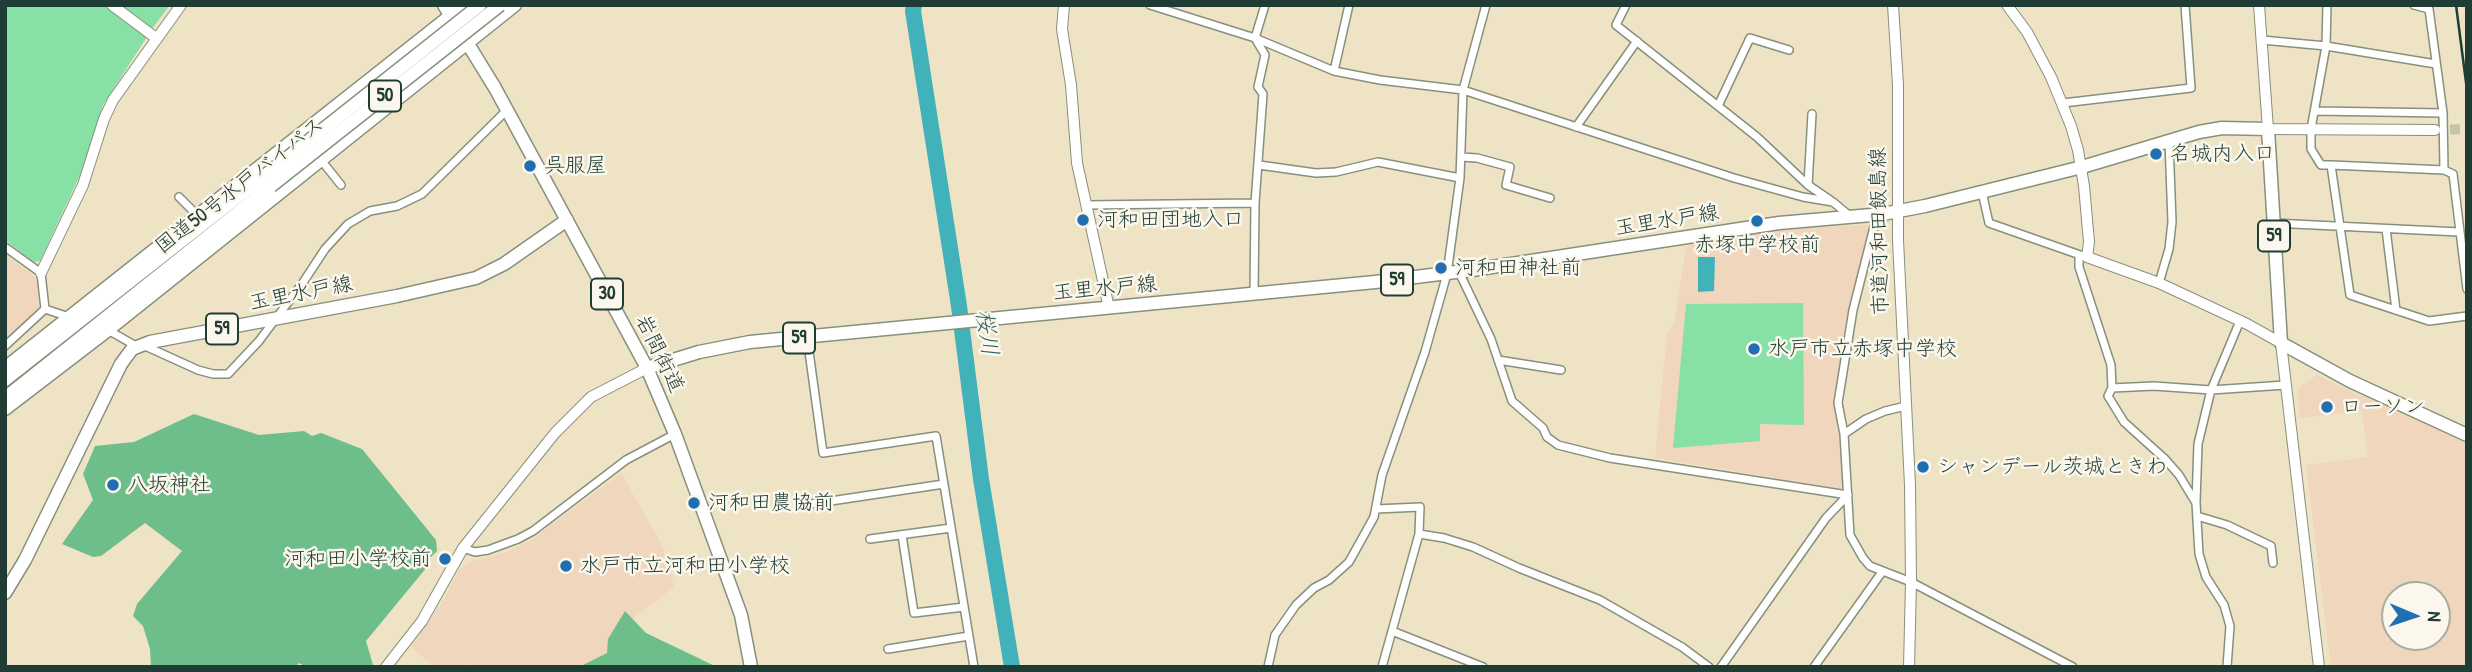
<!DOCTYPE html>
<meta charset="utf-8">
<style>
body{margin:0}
#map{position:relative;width:2472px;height:672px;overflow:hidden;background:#eee4c5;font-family:"Patrick Hand",sans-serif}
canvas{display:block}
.frame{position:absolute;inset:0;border:7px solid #1f3d34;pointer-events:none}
.north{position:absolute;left:2381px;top:581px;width:70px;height:70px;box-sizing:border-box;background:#fbf7ec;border:2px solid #a3ada2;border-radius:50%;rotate:92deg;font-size:19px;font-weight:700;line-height:28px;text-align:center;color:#1f3d34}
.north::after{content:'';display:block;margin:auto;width:24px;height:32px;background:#1f6fb2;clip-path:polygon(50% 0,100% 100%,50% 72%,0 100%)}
</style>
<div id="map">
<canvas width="2472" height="672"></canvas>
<div class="frame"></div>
<div class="north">N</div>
</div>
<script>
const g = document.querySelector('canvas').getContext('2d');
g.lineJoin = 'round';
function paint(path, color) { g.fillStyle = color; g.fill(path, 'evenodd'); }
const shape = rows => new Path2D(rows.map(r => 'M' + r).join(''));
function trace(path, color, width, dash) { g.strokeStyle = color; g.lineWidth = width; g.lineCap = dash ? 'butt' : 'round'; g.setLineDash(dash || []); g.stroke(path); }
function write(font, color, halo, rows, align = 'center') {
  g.font = font + ' "Patrick Hand","Klee One",sans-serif'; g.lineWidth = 5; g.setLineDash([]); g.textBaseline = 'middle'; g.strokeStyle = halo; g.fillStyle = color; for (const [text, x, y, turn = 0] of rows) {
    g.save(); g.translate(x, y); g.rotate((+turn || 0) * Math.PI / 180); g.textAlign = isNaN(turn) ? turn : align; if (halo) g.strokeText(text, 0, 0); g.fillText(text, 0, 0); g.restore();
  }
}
paint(shape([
 [1871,225,1852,299,1835,403,1842,438,1843,489,1655,458,1667,335,1671,326,1674,325,1686,248,1691,244,1797,227],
 [5,255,37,278,39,307,31,317,5,341],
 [2317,375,2360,396,2372,397,2382,405,2397,410,2467,444,2467,667,2331,667,2306,465,2368,457,2362,411,2300,418,2297,389],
 [2395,595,2437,595,2437,637,2395,637],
 [621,473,663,547,674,587,614,633,621,644,586,667,477,667,468,664,465,667,435,667,411,647,443,601,459,570,469,562,504,553,530,541]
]), '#efd6bc');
paint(shape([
 [5,5,170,5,154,26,103,105,86,162,40,261,34,262,5,240],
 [1803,303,1804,425,1760,424,1760,441,1673,448,1686,304]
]), '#87e0a5');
paint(shape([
 [194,414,259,435,304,431,312,436,321,433,362,449,436,540,437,551,430,558,427,567,366,641,373,665,371,667,306,667,299,663,295,667,151,667,150,649,143,626,133,616,137,604,182,551,145,523,101,556,93,557,62,544,93,500,83,474,95,446,134,442],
 [625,611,646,633,717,667,579,667,607,653,608,639]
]), '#6dbe8a');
paint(shape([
 [1698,257,1715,257,1714,291,1698,292]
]), '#41b1ba');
trace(shape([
 [914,5,913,11,959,306,981,479,1012,667]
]), '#41b1ba', 16);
trace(shape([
 [2435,130,2467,129]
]), '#c5c3a8', 10, [10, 5]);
const minor = shape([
 [1150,5,1255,38,1334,71,1380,80,1463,90,1734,178,1803,197,1833,202,1851,217],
 [1626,5,1616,25,1757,137,1808,185],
 [2327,5,2326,46,2311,129,2311,149,2321,165,2331,165,2350,295,2429,321,2467,316],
 [2414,5,2429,9,2443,113,2444,170,2453,174,2467,289],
 [2262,40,2326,46,2436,64],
 [1334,71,1349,5],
 [2063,103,2191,88,2185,5],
 [1718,106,1750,38,1789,50],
 [2315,111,2443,113],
 [1812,114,1808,185,1830,200],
 [1576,127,1637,41],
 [1461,157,1477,158,1510,167,1506,185,1550,198],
 [321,160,341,185],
 [1259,165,1316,173,1336,172,1378,162,1460,178],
 [2331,165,2444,170],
 [1982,192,1989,223,2083,256],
 [179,197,197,215],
 [1086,205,1255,203],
 [1877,215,1853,310,1838,403,1844,434,1850,535,1863,558,1870,566,1911,582,2073,667],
 [2273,223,2459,232],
 [2386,229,2396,310],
 [5,247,41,273,45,309,69,317],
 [2079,255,2079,267,2111,365,2112,388,2108,396,2124,422,2165,459,2179,475,2196,503,2199,554,2206,577,2224,605,2230,626,2227,667],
 [1459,272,1491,339,1512,401,1543,428,1547,437,1558,445,1610,458,1848,495],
 [2159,283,2169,249,2172,222,2169,141],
 [1254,294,1255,203,1263,94,1258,87,1265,55,1255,38,1265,5],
 [108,330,136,346],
 [807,337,823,453,936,436,974,667],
 [143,345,198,370,213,374,228,374,259,341,304,281,325,249,348,224,370,211,397,206,422,194,507,110],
 [5,346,45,309],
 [1498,360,1561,370],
 [2112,388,2154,386,2211,390,2285,385],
 [1844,434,1866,419,1885,411,1906,406],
 [2196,502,2198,444,2211,390,2240,321],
 [804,505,944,484],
 [1376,509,1420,507,1419,534,1444,538,1473,547,1519,568,1600,600,1682,647,1709,667],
 [2197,516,2227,525,2271,546,2273,563],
 [1419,534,1392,631,1483,667],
 [902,535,914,613,964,607],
 [870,539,951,528],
 [463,548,475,552,488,550,518,539,533,531,626,460,675,434],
 [888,649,969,636],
 [1268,667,1275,635,1296,605,1314,588,1329,580,1349,562,1374,517,1382,475,1425,352,1447,274,1460,178,1463,90,1486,5],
 [1382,667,1392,631],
 [1721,667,1826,518,1848,495],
 [1814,667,1882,572]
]);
const tertiary = shape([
 [112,5,156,38],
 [1064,5,1062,29,1071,85,1077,163,1109,308],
 [1893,5,1898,85,1898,240,1910,485,1911,582,1909,667],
 [2007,5,2027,32,2051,77,2071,126,2078,150,2084,186,2089,242,2087,257,2159,283,2247,324,2281,343,2319,667],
 [2259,5,2268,129,2435,130],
 [41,273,83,185,104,119,113,100,181,5],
 [386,667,422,621,463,548,555,433,591,397,647,368]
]);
const primary = shape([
 [444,5,495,88,647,368,675,434,741,615,751,667],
 [647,368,699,352,750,342,1375,282,1472,270,1779,223,1883,214,1925,206,2082,167,2199,132,2222,128,2268,129,2281,343,2350,381,2467,435],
 [5,593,25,560,121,364,132,349,150,342,397,296,476,278,504,264,567,220]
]);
const trunk = shape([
 [5,368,464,5],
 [5,380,263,177],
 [5,398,271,186],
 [5,409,108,330,515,5]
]);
trace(minor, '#86907c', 10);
trace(tertiary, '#86907c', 12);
trace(primary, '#86907c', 15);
trace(trunk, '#86907c', 15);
trace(minor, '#fff', 7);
trace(tertiary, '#fff', 10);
trace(primary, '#fff', 12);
trace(trunk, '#fff', 12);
trace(shape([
 [2456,5,2467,90]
]), '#1f3d34', 2.5);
const trunkBridge = shape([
 [263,177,480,5],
 [271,186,500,5]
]);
trace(trunkBridge, '#86907c', 15, []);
trace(trunkBridge, '#fff', 12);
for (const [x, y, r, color] of [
 [2156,154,7,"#1f6fb2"],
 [530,166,7,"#1f6fb2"],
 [1083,220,7,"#1f6fb2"],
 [1757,221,7,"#1f6fb2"],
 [1441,268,7,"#1f6fb2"],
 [1754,349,7,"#1f6fb2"],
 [2327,407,7,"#1f6fb2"],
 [1923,467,7,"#1f6fb2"],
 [113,485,7,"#1f6fb2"],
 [694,503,7,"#1f6fb2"],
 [445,559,7,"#1f6fb2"],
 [566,566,7,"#1f6fb2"]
]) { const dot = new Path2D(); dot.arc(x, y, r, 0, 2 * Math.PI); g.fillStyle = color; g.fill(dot); trace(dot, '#fbf7ec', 2.5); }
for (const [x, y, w] of [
 [385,96,32],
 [2274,236,32],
 [1397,280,32],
 [607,294,32],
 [222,329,32],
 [799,338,32]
]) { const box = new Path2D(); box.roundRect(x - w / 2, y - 15.5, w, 31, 5); g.fillStyle = '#fbf7ec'; g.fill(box); trace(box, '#1f3d34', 2); }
write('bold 19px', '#1f3d34', null, [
 ["50",385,96],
 ["59",2274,236],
 ["59",1397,280],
 ["30",607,294],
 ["59",222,329],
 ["59",799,338]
]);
write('21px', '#1f3d34', '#fbf7ec', [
 ["名城内入口",2170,154],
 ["呉服屋",544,166],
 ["河和田団地入口",1097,220],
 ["赤塚中学校前",1757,245,"center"],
 ["河和田神社前",1455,268],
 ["水戸市立赤塚中学校",1768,349],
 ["ローソン",2341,407],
 ["シャンデール茨城ときわ",1937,467],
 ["八坂神社",127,485],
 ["河和田農協前",708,503],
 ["河和田小学校前",431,559,"right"],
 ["水戸市立河和田小学校",580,566]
], 'left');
write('21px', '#1f3d34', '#fbf7ec', [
 ["国道50号水戸バイパス",240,186,-38],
 ["玉里水戸線",1667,221,-9],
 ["市道河和田飯島線",1880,231,-91],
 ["玉里水戸線",1105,289,-5],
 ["玉里水戸線",301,294,-11],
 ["岩間街道",659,354,64]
]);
write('italic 23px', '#29605c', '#fbf7ec', [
 ["桜川",986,333,82]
]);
</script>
